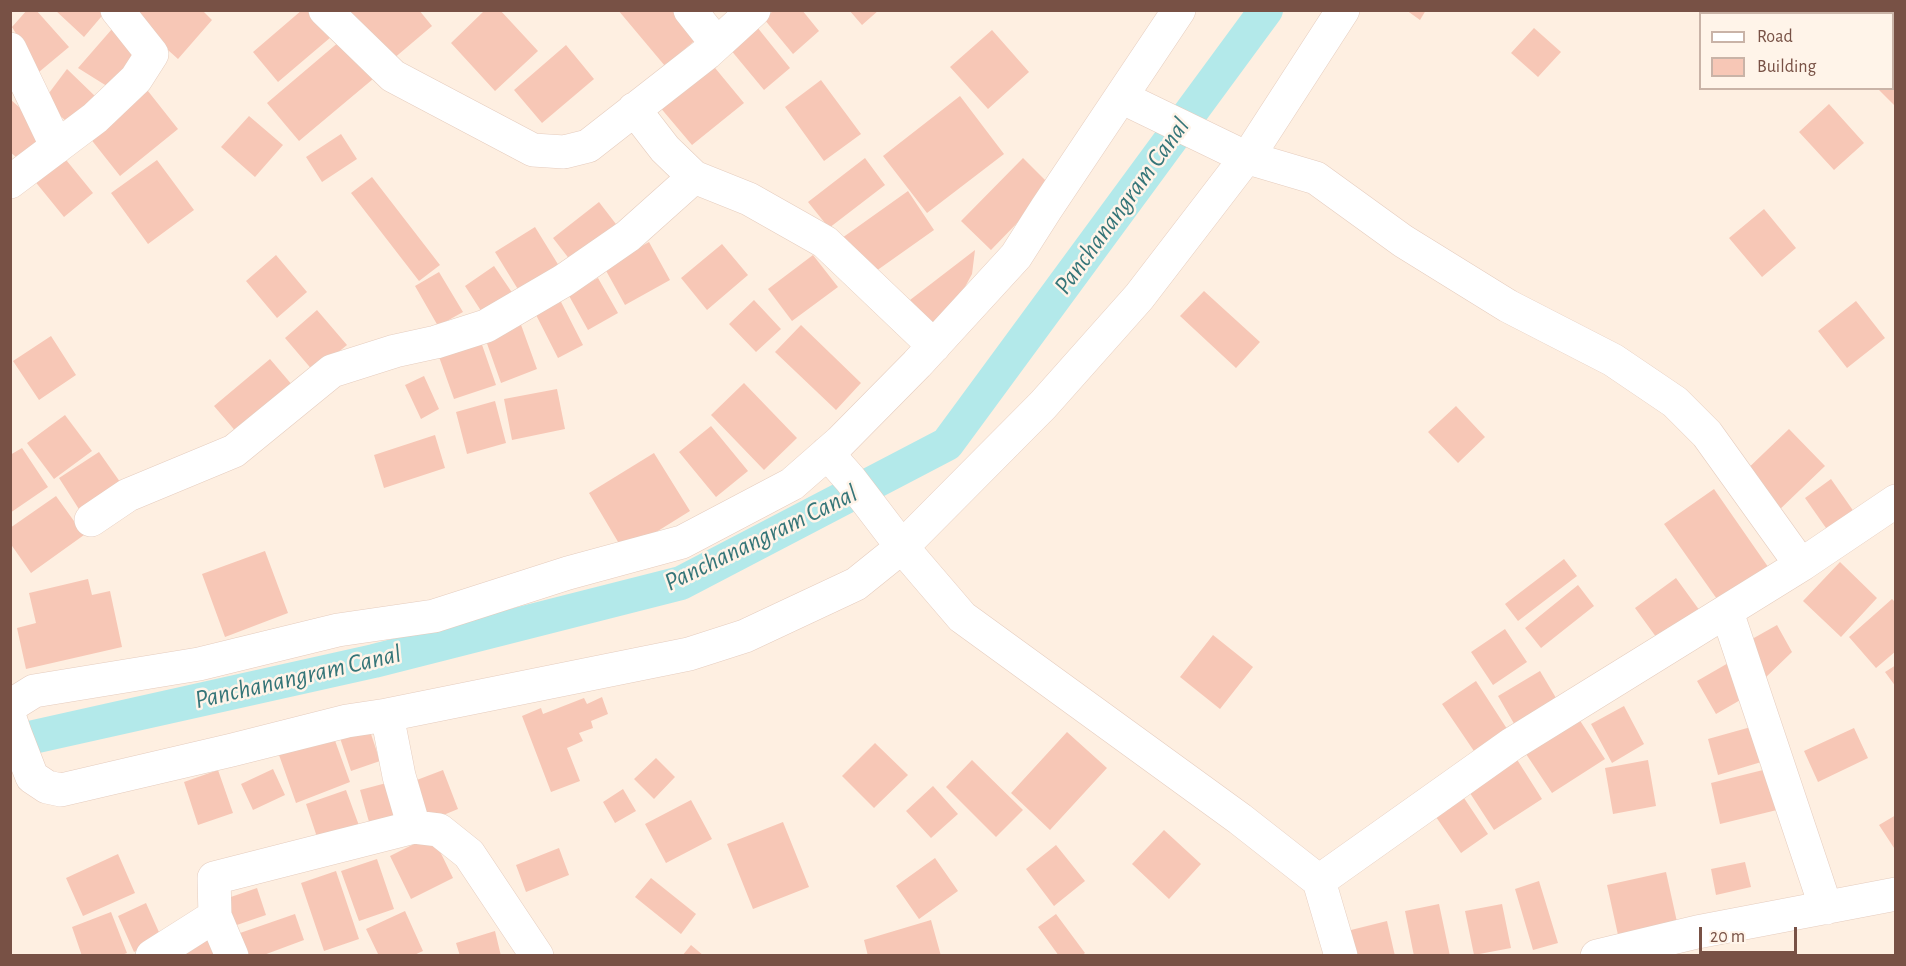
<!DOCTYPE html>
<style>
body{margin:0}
#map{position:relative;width:1906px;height:966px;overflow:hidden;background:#feefe1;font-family:"Alegreya Sans",sans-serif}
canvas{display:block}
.frame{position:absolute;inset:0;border:12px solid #785145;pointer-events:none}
.legend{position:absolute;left:1699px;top:12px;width:195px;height:78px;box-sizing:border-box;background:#fff4e9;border:2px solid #c9b3a7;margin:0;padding:8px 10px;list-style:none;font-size:18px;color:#785145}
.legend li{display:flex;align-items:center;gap:12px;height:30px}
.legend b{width:30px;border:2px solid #c9b3a7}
.scale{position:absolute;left:1699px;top:927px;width:98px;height:27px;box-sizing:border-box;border:3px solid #785145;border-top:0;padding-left:8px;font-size:18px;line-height:21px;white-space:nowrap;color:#785145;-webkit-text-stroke:4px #fff4e9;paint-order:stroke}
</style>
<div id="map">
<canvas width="1906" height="966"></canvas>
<div class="frame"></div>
<ul class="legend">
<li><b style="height:8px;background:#fff"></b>Road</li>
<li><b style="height:16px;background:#f7c7b6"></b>Building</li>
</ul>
<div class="scale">20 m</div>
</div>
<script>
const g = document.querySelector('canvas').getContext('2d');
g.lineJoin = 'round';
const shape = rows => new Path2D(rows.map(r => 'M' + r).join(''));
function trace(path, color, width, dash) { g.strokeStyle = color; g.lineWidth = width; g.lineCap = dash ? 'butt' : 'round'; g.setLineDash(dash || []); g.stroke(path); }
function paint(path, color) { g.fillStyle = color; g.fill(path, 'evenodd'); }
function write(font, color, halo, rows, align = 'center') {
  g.font = font + ' "Alegreya Sans",sans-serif'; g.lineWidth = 5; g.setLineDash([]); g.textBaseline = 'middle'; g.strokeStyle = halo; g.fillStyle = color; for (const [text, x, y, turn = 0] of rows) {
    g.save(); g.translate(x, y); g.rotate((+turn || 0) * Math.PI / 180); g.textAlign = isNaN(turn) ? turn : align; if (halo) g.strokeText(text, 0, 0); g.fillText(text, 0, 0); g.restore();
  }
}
trace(shape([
 [10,747,20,740,374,661,681,583,947,444,1266,10]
]), '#b3e9ea', 34);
paint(shape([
 [27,10,36,10,69,47,39,72,12,27],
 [55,10,107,10,84,37],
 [135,10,202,10,212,20,178,59,130,16],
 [302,10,309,10,331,37,278,82,253,52],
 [340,10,419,10,432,26,386,65],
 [485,10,500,10,538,51,495,91,451,43],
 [618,10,678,10,700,36,665,66],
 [774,10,802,10,819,31,793,54,764,19],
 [849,10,879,10,862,25],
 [1406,10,1426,10,1420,20],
 [757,27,790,68,764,90,730,49],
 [1534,28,1561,52,1538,77,1511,53],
 [112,29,141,52,110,88,78,68],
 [992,30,1029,72,988,109,950,67],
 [340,41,373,79,299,141,267,103],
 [566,45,594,79,542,123,514,90],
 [1896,49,1896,107,1877,88,1892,88,1892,52],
 [711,63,744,103,692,145,659,106],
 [67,69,97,98,73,127,43,101],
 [821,80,861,134,824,161,785,107],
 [144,86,178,129,120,176,86,133],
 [960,96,1004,154,927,213,883,156],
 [10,99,47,132,21,161,10,152],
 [1829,104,1864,143,1834,170,1799,132],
 [249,116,283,145,255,177,221,147],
 [341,134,357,159,322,182,306,157],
 [58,150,93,193,64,217,29,174],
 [865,158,885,185,829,228,808,202],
 [1023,158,1052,187,991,250,961,221],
 [157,160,194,210,148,244,111,193],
 [372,177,440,265,419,281,351,193],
 [908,191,934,230,869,276,842,238],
 [599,202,619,228,574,265,553,238],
 [1764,209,1796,248,1762,277,1729,238],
 [535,227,559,266,519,291,495,252],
 [649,242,670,280,625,305,604,267],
 [722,244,748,275,707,310,681,278],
 [975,250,972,274,938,337,910,300],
 [276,255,307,292,277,318,246,281],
 [813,255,838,287,792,321,768,289],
 [494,266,515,297,485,317,465,286],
 [439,272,463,312,438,326,415,286],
 [598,278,618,313,588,330,568,294],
 [1204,291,1260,342,1236,368,1180,316],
 [559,298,583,345,558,358,534,311],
 [754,300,781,329,756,352,729,324],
 [1856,301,1885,338,1847,368,1818,331],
 [317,310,347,345,314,372,285,338],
 [520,322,537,369,501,383,484,335],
 [801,325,861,383,836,410,775,352],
 [51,336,76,375,39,400,13,361],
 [480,339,496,385,454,399,438,354],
 [270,359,293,386,238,434,214,406],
 [424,376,439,409,421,419,405,385],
 [744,383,797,438,764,470,711,415],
 [557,389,565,429,512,440,504,399],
 [495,401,506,443,467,454,456,412],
 [1456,406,1485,437,1458,463,1428,432],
 [65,415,92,451,54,479,27,443],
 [711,426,748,471,716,497,679,452],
 [1789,429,1825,466,1776,513,1740,476],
 [435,435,445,468,384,488,374,455],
 [22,448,48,487,10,513,10,455],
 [99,452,125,489,84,517,59,478],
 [654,453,690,511,624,552,589,493],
 [1831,479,1859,519,1833,538,1805,498],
 [1714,489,1773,574,1724,609,1664,524],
 [56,496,84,535,31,573,10,543,10,528],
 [265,551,288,613,225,637,202,574],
 [1564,559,1577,576,1518,621,1505,604],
 [1840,562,1877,598,1841,637,1803,601],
 [1676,578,1700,611,1659,641,1635,608],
 [88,579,92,595,110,591,122,647,26,669,17,628,36,623,29,593],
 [1578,585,1594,606,1541,648,1525,628],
 [1892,599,1896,603,1896,651,1876,668,1849,637],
 [1777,625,1792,652,1764,679,1745,643],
 [1505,629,1527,662,1493,685,1471,652],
 [1213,635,1253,667,1220,709,1180,677],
 [1730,662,1749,695,1716,714,1697,681],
 [1896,665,1896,687,1885,672],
 [1540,671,1562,708,1520,734,1498,696],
 [1476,681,1511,735,1478,757,1442,704],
 [602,697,608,714,591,721,593,728,579,733,583,741,567,748,580,781,551,792,522,716,541,708,543,714,584,698,587,704],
 [1624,706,1644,744,1612,763,1591,724],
 [1579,719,1605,759,1552,793,1526,754],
 [1758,725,1768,760,1718,775,1708,739],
 [369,728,380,761,351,771,340,738],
 [1854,728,1868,758,1818,782,1804,751],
 [1067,732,1107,768,1050,830,1011,793],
 [333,735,350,782,296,803,279,755],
 [875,743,908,775,874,808,842,776],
 [656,758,675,777,654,799,634,779],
 [1516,758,1542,799,1494,830,1468,790],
 [972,760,1023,810,996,837,946,787],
 [1648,760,1656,806,1613,814,1605,768],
 [1775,767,1785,808,1720,824,1711,783],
 [273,769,285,795,253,810,241,784],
 [218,770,233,813,198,825,184,782],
 [443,770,458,809,424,823,409,783],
 [394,781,407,827,373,836,360,790],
 [933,786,958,814,931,838,906,811],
 [623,789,636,811,615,823,603,802],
 [346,790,361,831,320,846,306,804],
 [1464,798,1488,834,1461,853,1436,817],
 [691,800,712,839,666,863,645,824],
 [1896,815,1896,851,1879,825],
 [783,822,809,887,753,909,727,844],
 [1164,830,1201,864,1169,899,1132,864],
 [432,835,453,878,411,899,390,856],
 [1056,845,1085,881,1054,906,1026,869],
 [559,848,569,875,526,892,516,865],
 [118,854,135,893,83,916,66,878],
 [935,858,958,891,919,919,896,886],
 [377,859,394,909,359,921,341,871],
 [1745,862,1751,887,1716,895,1711,869],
 [336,871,359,939,324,951,301,883],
 [1666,872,1677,922,1618,935,1607,885],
 [651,878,696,914,681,934,635,897],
 [1539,881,1558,943,1533,950,1515,889],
 [257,888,266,915,231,927,222,900],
 [146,903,162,939,134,952,118,916],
 [1439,904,1450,956,1414,956,1405,911],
 [1502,904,1511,948,1474,955,1465,911],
 [405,911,423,951,412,956,379,956,366,929],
 [111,912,127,953,119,956,82,956,72,927],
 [295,914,304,940,261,956,248,956,240,933],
 [1056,914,1085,953,1081,956,1059,956,1038,927],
 [931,920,941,956,868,956,864,940],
 [1387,921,1395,956,1349,956,1343,932],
 [495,931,501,956,460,956,456,943],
 [211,934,221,956,162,956],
 [691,945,704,956,682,956]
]), '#f7c7b6');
const minor = shape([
 [325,10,393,76,533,150,564,152,588,146,707,53,754,10],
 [690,10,717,44],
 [10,49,57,147],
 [1121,97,1245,157,1316,178,1403,241,1508,306,1613,360,1675,402,1707,434,1801,565,1896,501],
 [694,177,749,199,825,242,934,346],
 [10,182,95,118,136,79,152,54,117,10],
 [827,453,850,479,902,547,962,617,1240,819,1319,881,1512,744,1801,565],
 [91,520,128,495,234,451,332,371,395,351,436,342,486,326,563,281,628,236,694,177,665,149,634,109],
 [1727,612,1826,908],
 [10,706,34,691,199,664,338,630,434,616,568,573,682,542,792,484,840,442,917,364,1016,256,1046,209,1179,10],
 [10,718,15,733,32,777,47,787,61,790,232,750,347,721,387,715,689,654,745,636,856,584,902,547,1043,405,1139,297,1255,146,1343,10],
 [414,827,439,830,469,854,537,956],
 [1319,881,1341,956],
 [215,916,232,956],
 [152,956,215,916,214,878,414,827,399,776,387,715],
 [1597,956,1697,932,1896,894]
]);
trace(minor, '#e5ccbe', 34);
trace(minor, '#fff', 33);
write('italic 26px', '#357578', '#fff4e9', [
 ["Panchanangram Canal",1122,206,-54],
 ["Panchanangram Canal",761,538,-26],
 ["Panchanangram Canal",298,677,-13]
]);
</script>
